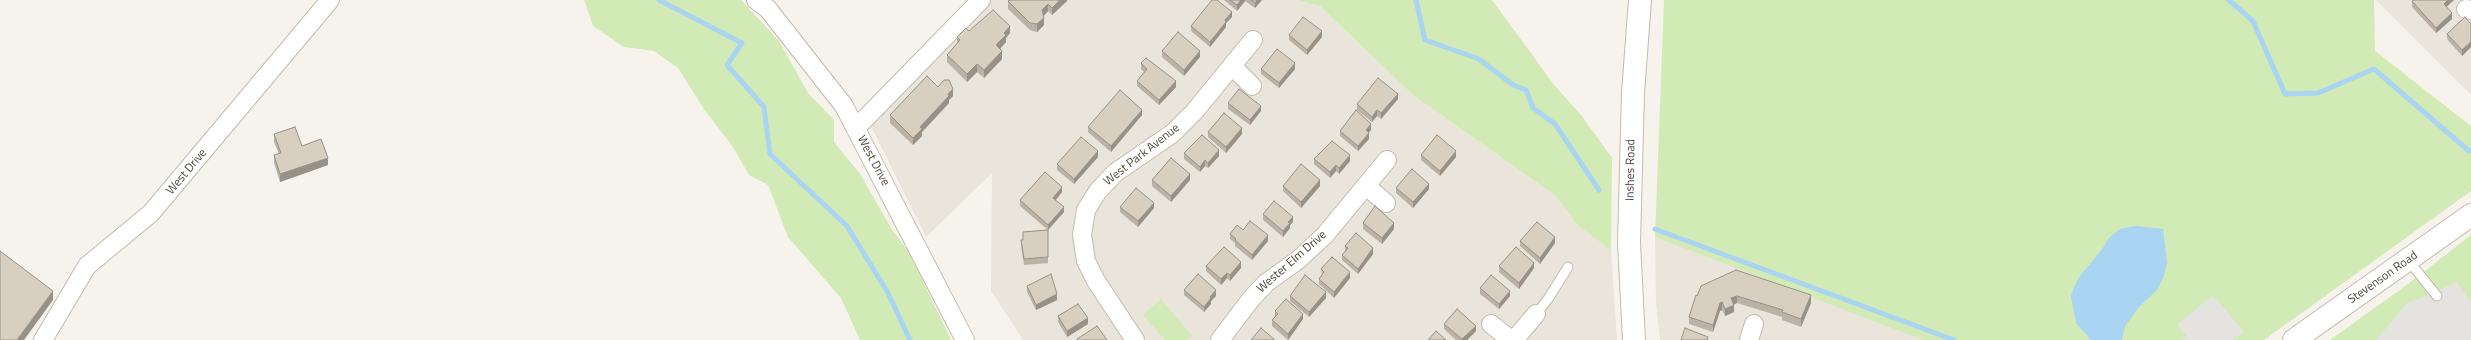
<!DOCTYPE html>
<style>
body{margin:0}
canvas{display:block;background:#f6f3ec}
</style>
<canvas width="2471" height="340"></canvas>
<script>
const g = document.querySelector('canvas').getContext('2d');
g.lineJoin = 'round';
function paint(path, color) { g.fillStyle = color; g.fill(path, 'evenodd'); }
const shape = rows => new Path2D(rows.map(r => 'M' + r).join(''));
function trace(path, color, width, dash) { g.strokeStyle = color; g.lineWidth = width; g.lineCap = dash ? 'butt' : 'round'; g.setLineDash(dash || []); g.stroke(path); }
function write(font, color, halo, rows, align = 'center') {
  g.font = font + ' "Titillium Web",sans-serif'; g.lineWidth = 3; g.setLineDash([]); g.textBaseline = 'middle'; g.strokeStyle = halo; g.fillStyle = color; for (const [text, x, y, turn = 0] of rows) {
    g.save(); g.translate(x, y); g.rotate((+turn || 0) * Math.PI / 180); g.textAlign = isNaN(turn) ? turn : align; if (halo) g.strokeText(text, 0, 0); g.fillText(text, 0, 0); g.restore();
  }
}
paint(shape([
 [971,0,1297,0,1320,6,1413,95,1556,196,1578,226,1611,250,1617,340,1023,340,991,291,992,173,926,237,863,110],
 [2376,0,2471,0,2471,95],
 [1655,237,1903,328,1933,340,1660,340,1656,303]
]), '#eae5da');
paint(shape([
 [584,0,741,0,779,41,808,93,834,120,834,142,860,174,891,228,910,254,951,340,860,340,841,298,788,237,768,185,749,175,733,147,704,109,678,68,654,51,624,47,593,26],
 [1297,0,1492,0,1555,86,1582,116,1612,158,1611,250,1578,226,1556,196,1413,95,1320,6],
 [1664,0,2374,0,2375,51,2471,126,2471,191,2264,340,1923,340,1655,237],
 [2471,235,2471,340,2330,340,2408,284],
 [1161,299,1192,336,1187,340,1165,340,1143,315]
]), '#d2eab5');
paint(shape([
 [2457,282,2471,302,2471,340,2376,340,2408,302,2422,298],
 [2213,295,2244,332,2233,340,2181,340,2187,336,2177,325]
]), '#e5e3e0');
paint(shape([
 [2136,226,2163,229,2167,262,2164,276,2157,290,2139,307,2125,326,2122,340,2091,340,2076,323,2071,296,2074,287,2080,276,2103,248,2109,238,2120,229]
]), '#a9d4f2');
trace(shape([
 [659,0,742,43,727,65,764,107,770,154,847,226,888,293,910,340],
 [1416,0,1425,40,1479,59,1513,85,1526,90,1533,108,1555,124,1599,190],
 [2229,0,2253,21,2285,94,2318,93,2374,69,2469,151],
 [1655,229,1954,340]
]), '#a9d4f2', 5);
const service = shape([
 [2408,260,2437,296],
 [1536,314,1548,299,1568,267]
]);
const minor = shape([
 [756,0,768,9,844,106,965,340],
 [2466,9,2471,10],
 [1232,66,1252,86],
 [856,128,981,0],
 [1366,186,1386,203],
 [1491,324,1511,340],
 [43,340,87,266,151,213,330,0],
 [1135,340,1096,281,1086,261,1082,235,1086,210,1098,191,1115,173,1173,133,1194,112,1253,40],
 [1220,340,1251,299,1266,283,1298,260,1325,235,1387,160],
 [1514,340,1536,314],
 [1749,340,1754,324]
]);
const tertiary = shape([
 [1634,340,1629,243,1633,93,1640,0],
 [2294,340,2471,215]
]);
trace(service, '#c2bbae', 11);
trace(minor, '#c2bbae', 20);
trace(tertiary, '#c2bbae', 24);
trace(service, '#fff', 9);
trace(minor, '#fff', 18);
trace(tertiary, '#fff', 22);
paint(shape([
 [1067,0,1067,1,1052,15,1048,11,1043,16,1044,25,1037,32,1030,30,1008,9,1008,1],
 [1224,0,1262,0,1255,8,1245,1,1237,11],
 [2414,0,2454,0,2446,7,2452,19,2436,33,2412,7,2412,1],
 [1232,17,1226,23,1226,27,1210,47,1191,31,1191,26],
 [2471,24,2471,47,2462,56,2447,39,2447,34],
 [969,31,1010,33,1006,38,1006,42,1000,49,1002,59,984,78,977,72,967,82,947,62,947,55,957,44,957,37],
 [1289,35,1322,37,1307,55,1289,40],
 [1162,51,1200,57,1184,76,1162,57],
 [1141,63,1176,87,1159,105,1137,86,1137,81,1144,72,1141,69],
 [1261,69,1295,69,1279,88,1261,74],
 [938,87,953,96,949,100,949,103,922,132,922,136,913,145,890,123,890,115],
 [1398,99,1381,119,1377,116,1372,122,1357,110,1357,104],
 [1228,103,1261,111,1250,125,1228,109],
 [1142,115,1111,152,1088,132,1088,127],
 [1371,130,1368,133,1369,139,1358,151,1340,136,1340,131],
 [1208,132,1242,134,1226,153,1208,137],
 [274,134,328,165,280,182,274,163,274,155,279,154,274,142],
 [1184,153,1219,156,1208,168,1205,166,1200,172,1184,159],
 [1421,155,1456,157,1440,176,1421,160],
 [1098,157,1074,184,1057,170,1057,164],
 [1314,159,1350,161,1339,174,1336,171,1330,178,1314,164],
 [1152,180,1190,180,1171,202,1152,186],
 [1283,186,1320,186,1301,208,1283,191],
 [1396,188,1429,189,1413,208,1396,193],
 [1062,192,1056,200,1064,212,1048,230,1020,206,1020,200],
 [1120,207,1154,208,1138,227,1120,212],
 [1263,214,1293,222,1290,225,1290,228,1283,237,1263,220],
 [1363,223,1394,229,1382,244,1363,229],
 [1048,230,1048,263,1024,265,1021,245,1021,240,1023,240,1023,232],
 [1243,230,1268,241,1252,260,1235,246,1235,243,1230,239,1230,234],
 [1520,241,1555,243,1540,264,1520,246],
 [1345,246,1373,254,1358,274,1342,260,1342,255,1345,252],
 [1206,266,1241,268,1230,281,1227,278,1221,285,1206,271],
 [1499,266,1534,268,1519,289,1499,272],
 [1321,269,1350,278,1334,298,1319,284,1319,279,1322,275],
 [1027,286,1057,300,1036,310,1027,292],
 [1701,286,1811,303,1801,327,1782,320,1782,317,1737,303,1734,304,1734,312,1725,316,1722,310,1720,311,1713,332,1689,324,1689,317],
 [1480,288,1510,296,1499,309,1480,294],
 [1184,290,1216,296,1211,301,1211,304,1204,312,1184,295],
 [1290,296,1326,298,1309,317,1290,301],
 [1275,311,1303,319,1288,340,1272,326,1272,320,1275,317],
 [1058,316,1088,324,1067,337,1058,322],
 [1444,324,1476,331,1467,340,1456,340,1444,329]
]), '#bab2a6');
paint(shape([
 [1060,0,1067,0,1067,1,1052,15,1052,8],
 [1241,0,1245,0,1245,1,1237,11,1237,5],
 [1257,0,1262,0,1255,8,1255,3],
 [2448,0,2454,0,2444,9,2444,4],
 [1048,4,1048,11,1042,18,1042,10],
 [1232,12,1232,17,1226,23,1226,27,1210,47,1210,42,1225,20],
 [2452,13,2452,19,2436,33,2436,28],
 [1044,18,1044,25,1037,32,1037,24],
 [1010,26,1010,33,1006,38,1006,42,996,53,996,45,1004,33],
 [1322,31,1322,37,1307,55,1307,50],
 [2471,42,2471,47,2462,56,2462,50],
 [1002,51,1002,59,984,78,984,70],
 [1200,51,1200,57,1184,76,1184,70],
 [1295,63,1295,69,1279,88,1279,83],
 [977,64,977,72,967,82,967,74],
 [1176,81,1176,87,1159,105,1159,100],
 [953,89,953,96,949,100,949,103,922,132,922,136,913,145,913,138,920,127],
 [1398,94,1398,99,1381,119,1381,113],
 [1261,106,1261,111,1250,125,1250,120],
 [1142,110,1142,115,1111,152,1111,146],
 [1377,110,1377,116,1372,122,1372,117],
 [1371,124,1371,130,1366,136,1366,130],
 [1242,128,1242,134,1226,153,1226,147],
 [1369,133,1369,139,1358,151,1358,146],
 [1219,150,1219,156,1208,168,1208,163],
 [1098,151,1098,157,1074,184,1074,179],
 [1456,151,1456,157,1440,176,1440,171],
 [1350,155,1350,161,1339,174,1339,168],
 [328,158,328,165,280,182,280,174],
 [1205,160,1205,166,1200,172,1200,167],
 [1336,165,1336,171,1330,178,1330,172],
 [1190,174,1190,180,1171,202,1171,196],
 [1320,180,1320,186,1301,208,1301,202],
 [1429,184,1429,189,1413,208,1413,202],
 [1062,187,1062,192,1053,203,1053,198],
 [1154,203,1154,208,1138,227,1138,221],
 [1064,207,1064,212,1048,230,1048,225],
 [1293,217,1293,222,1290,225,1290,228,1283,237,1283,231,1288,222],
 [1394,223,1394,229,1382,244,1382,238],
 [1268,235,1268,241,1252,260,1252,255],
 [1555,237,1555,243,1540,264,1540,258],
 [1373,248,1373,254,1358,274,1358,269],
 [1241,262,1241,268,1230,281,1230,275],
 [1534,263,1534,268,1519,289,1519,283],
 [1350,272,1350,278,1334,298,1334,292],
 [1227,273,1227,278,1221,285,1221,279],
 [1216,290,1216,296,1211,301,1211,304,1204,312,1204,307,1210,297],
 [53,291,53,300,24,340,17,340],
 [1510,291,1510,296,1499,309,1499,304],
 [1326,292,1326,298,1309,317,1309,312],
 [1057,294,1057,300,1036,310,1036,305],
 [1811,295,1811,303,1801,327,1801,319],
 [1737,296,1737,303,1731,306,1731,298],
 [1722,302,1722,310,1720,311,1713,332,1713,325,1720,303],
 [1734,305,1734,312,1725,316,1725,309],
 [1303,314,1303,319,1288,340,1288,334],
 [1088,318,1088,324,1067,337,1067,331],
 [1476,326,1476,331,1467,340,1462,340,1462,339]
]), '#979187');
const building = shape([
 [1010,0,1060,0,1052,8,1048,4,1042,10,1044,18,1037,24,1030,23,1008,1,1010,0],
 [1212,0,1217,0,1232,12,1225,20,1226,22,1210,42,1191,26,1212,0],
 [1230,0,1241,0,1237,5,1230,0],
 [1251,0,1257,0,1255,3,1251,0],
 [2414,0,2448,0,2444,4,2452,13,2436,28,2412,1,2414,0],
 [993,10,1010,26,1004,33,1006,35,996,45,1002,51,984,70,977,64,967,74,947,55,960,40,957,37,966,28,969,31,993,10],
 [1303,17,1322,31,1307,50,1289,35,1303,17],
 [2465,17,2471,24,2471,42,2462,50,2447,34,2465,17],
 [1178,32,1200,51,1184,70,1162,51,1178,32],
 [1277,49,1295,63,1279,83,1261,69,1277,49],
 [1146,58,1176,81,1159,100,1137,81,1147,69,1141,63,1146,58],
 [927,76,938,87,944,80,949,80,953,89,948,94,949,96,920,127,922,129,913,138,890,115,927,76],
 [1378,78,1398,94,1381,113,1377,110,1372,117,1357,104,1378,78],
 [1239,89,1261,106,1250,120,1228,103,1239,89],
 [1120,90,1142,110,1111,146,1088,127,1120,90],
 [1356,110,1371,124,1366,130,1369,133,1358,146,1340,131,1356,110],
 [1224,113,1242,128,1226,147,1208,132,1224,113],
 [295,127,302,146,321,139,328,158,280,174,274,155,281,153,274,134,295,127],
 [1202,135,1219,150,1208,163,1205,160,1200,167,1184,153,1202,135],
 [1437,135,1456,151,1440,171,1421,155,1437,135],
 [1081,137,1098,151,1074,179,1057,164,1081,137],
 [1332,141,1350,155,1339,168,1336,165,1330,172,1314,159,1332,141],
 [1171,158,1190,174,1171,196,1152,180,1171,158],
 [1301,164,1320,180,1301,202,1283,186,1301,164],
 [1412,169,1429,184,1413,202,1396,188,1412,169],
 [1045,172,1062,187,1053,198,1064,207,1048,225,1020,200,1045,172],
 [1136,188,1154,203,1138,221,1120,207,1136,188],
 [1274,201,1293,217,1288,222,1290,223,1283,231,1263,214,1274,201],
 [1375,206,1394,223,1382,238,1363,223,1375,206],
 [1250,221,1268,235,1252,255,1235,240,1236,239,1230,234,1237,225,1243,230,1250,221],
 [1537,222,1555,237,1540,258,1520,241,1537,222],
 [1048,230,1048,257,1024,259,1021,240,1023,240,1023,232,1048,230],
 [1356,233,1373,248,1358,269,1342,255,1348,248,1345,246,1356,233],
 [1224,247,1241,262,1230,275,1227,273,1221,279,1206,266,1224,247],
 [1516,247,1534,263,1519,283,1499,266,1516,247],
 [0,251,53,291,17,340,0,340,0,251],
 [1332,257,1350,272,1334,292,1319,279,1324,272,1321,269,1332,257],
 [1736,270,1811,295,1801,319,1782,312,1783,310,1737,296,1731,298,1734,305,1725,309,1722,302,1720,303,1713,325,1689,317,1696,295,1697,296,1701,286,1736,270],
 [1051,274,1057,294,1036,305,1027,286,1051,274],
 [1198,274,1216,290,1210,297,1211,298,1204,307,1184,290,1198,274],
 [1305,275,1326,292,1309,312,1290,296,1305,275],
 [1491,275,1510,291,1499,304,1480,288,1491,275],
 [1286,299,1303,314,1288,334,1272,320,1278,314,1275,311,1286,299],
 [1078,304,1088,318,1067,331,1058,316,1078,304],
 [1457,309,1476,326,1462,339,1444,324,1457,309],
 [1097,326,1107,340,1078,340,1077,339,1097,326],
 [1261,328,1275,340,1251,340,1261,328],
 [1685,328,1708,337,1707,340,1681,340,1685,328],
 [1436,331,1446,340,1428,340,1436,331]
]);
paint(building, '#d8cfc1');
trace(building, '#979187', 1);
write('12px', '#4b4439', '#fff', [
 ["West Park Avenue",1142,155,-38],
 ["West Drive",873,161,62],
 ["Inshes Road",1631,170,-89],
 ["West Drive",187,172,-50],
 ["Wester Elm Drive",1292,262,-41],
 ["Stevenson Road",2383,278,-35]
]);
</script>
